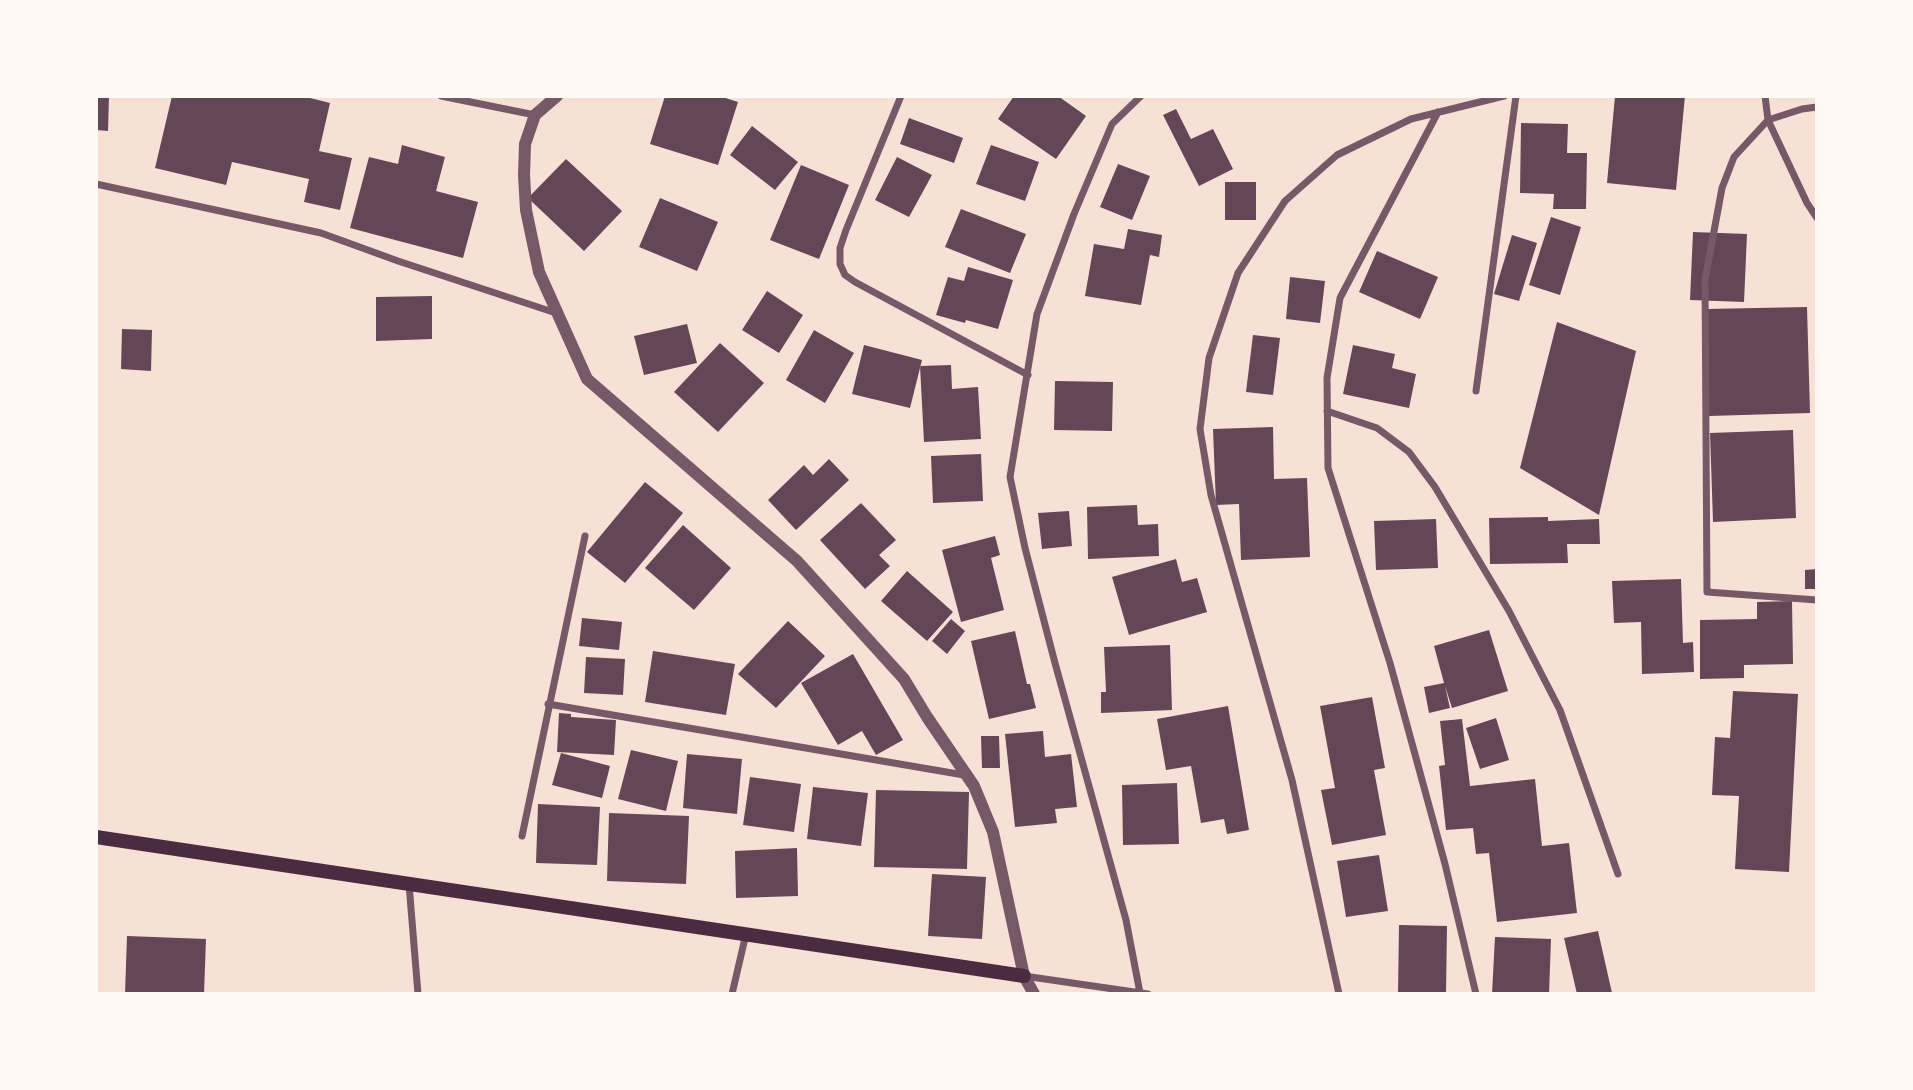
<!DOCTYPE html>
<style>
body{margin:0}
#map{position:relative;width:1913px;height:1090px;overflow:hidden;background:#f7e1d7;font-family:"Fira Sans Condensed",sans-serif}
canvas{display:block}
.frame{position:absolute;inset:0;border:98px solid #fffaf5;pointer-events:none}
</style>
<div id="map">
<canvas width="1913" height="1090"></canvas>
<div class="frame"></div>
</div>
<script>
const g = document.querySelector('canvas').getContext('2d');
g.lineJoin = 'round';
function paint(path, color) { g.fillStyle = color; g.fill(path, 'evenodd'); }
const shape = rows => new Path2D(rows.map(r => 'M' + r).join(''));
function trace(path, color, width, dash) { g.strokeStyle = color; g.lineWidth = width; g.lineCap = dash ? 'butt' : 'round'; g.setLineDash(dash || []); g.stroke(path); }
paint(shape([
 [96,96,109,96,108,131,96,130],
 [172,96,302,96,330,103,319,151,352,158,340,210,304,202,309,179,232,162,226,185,155,168],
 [665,96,719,96,738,102,718,165,650,144],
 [1014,96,1058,96,1086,116,1056,159,998,119],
 [1615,96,1685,96,1676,190,1607,183],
 [1176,109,1191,139,1213,129,1233,169,1199,186,1163,115],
 [909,118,963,138,954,163,900,144],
 [1521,123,1568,124,1567,153,1587,153,1586,209,1553,209,1554,194,1520,193],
 [752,126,798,162,775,190,730,155],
 [402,145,445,157,436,191,478,202,463,258,350,228,369,157,398,164],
 [991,145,1039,162,1025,201,976,184],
 [897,157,932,175,909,217,875,200],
 [566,159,622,211,584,251,528,198],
 [1118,164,1150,176,1132,220,1100,207],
 [801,165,849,185,819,259,770,240],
 [1225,182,1256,182,1256,220,1225,220],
 [660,198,718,222,697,271,639,247],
 [961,209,1026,234,1010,273,945,247],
 [1551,217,1581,227,1560,295,1529,285],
 [1128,229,1162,235,1159,257,1150,255,1141,305,1085,296,1094,244,1124,249],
 [1693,232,1747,234,1744,302,1690,300],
 [1512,235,1537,243,1519,301,1494,294],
 [1377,251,1438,277,1420,319,1359,292],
 [968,267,1013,280,998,329,966,320,965,323,936,315,948,277,964,281],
 [1290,277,1325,281,1320,323,1286,319],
 [767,291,803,315,779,353,742,330],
 [432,296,432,339,376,341,376,297],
 [1807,307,1810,413,1709,416,1706,309],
 [1557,322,1636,351,1599,515,1520,468],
 [687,324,697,363,644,375,634,336],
 [122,329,152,330,151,371,121,369],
 [814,330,854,353,825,403,786,380],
 [1253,335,1280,338,1273,395,1246,392],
 [720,343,764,383,718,432,674,392],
 [864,345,922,360,910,408,852,394],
 [1353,345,1395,354,1392,368,1416,374,1409,408,1343,394],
 [951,365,952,389,978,387,981,439,924,442,920,366],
 [1055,381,1113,382,1112,431,1054,430],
 [1273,427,1274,479,1307,478,1310,557,1241,560,1239,504,1216,505,1213,429],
 [1793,430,1796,518,1713,522,1710,433],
 [981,454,983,501,933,503,931,456],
 [829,459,849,480,796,530,768,500,804,465,813,475],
 [645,482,683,513,625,583,587,552],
 [861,503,896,540,879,555,890,566,865,589,820,540],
 [1137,505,1138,525,1158,524,1159,556,1088,559,1087,507],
 [1069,511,1072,546,1042,549,1038,513],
 [1548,517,1548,521,1599,519,1600,544,1567,544,1568,563,1490,564,1489,518],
 [1436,519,1438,568,1376,570,1374,521],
 [683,525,731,568,694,610,645,568],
 [995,536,1000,555,991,558,1004,610,961,622,942,550],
 [1176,559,1182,582,1197,578,1207,612,1129,635,1112,577],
 [1817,569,1817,589,1805,589,1805,570],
 [907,571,953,612,927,641,881,601],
 [1681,579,1683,643,1693,642,1694,672,1642,674,1641,622,1614,623,1612,581],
 [1792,601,1793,664,1744,665,1744,678,1700,679,1700,620,1757,619,1757,602],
 [582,618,622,622,619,650,579,646],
 [951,619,965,631,947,654,932,641],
 [788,621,825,656,776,708,738,674],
 [1489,630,1508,691,1452,708,1445,686,1450,708,1429,713,1424,687,1444,683,1434,646],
 [1015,631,1027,684,1030,684,1036,708,989,719,971,641],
 [1170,645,1172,710,1101,713,1101,692,1106,692,1104,647],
 [653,651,735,664,726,715,645,702],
 [853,654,903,740,876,755,862,731,838,745,801,683],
 [586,657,625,659,623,695,584,693],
 [1733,691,1798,694,1789,872,1735,869,1739,796,1712,795,1715,737,1730,738],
 [1372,697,1385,768,1374,770,1386,835,1332,845,1321,790,1335,788,1320,706],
 [1228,706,1249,830,1227,834,1224,819,1201,823,1191,766,1166,770,1157,719],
 [559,713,571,714,571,717,616,720,614,755,557,752],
 [1496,718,1509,760,1480,769,1466,728],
 [1462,719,1470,786,1535,779,1542,846,1569,843,1577,913,1497,922,1489,853,1476,854,1473,828,1446,830,1439,766,1445,765,1440,721],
 [1043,731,1045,757,1071,754,1077,807,1055,809,1057,823,1015,827,1005,734],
 [981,736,999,736,1000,768,982,768],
 [631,750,678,761,666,811,618,799],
 [561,753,610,766,602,798,552,785],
 [687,754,742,759,737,814,683,808],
 [750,777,801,784,794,832,743,825],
 [1177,783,1179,844,1123,845,1122,785],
 [813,787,868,793,861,846,807,839],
 [876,790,969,792,967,869,874,867],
 [538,804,600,807,597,865,536,863],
 [609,813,689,816,686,884,607,881],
 [797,848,798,896,736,898,735,851],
 [1379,855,1388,911,1346,917,1337,861],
 [932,874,986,877,982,939,928,936],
 [1399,925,1447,926,1446,994,1398,994],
 [1598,931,1612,993,1577,994,1564,938],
 [127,936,206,939,204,994,125,994],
 [1495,937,1551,939,1549,994,1492,994]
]), '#644757');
trace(shape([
 [441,96,535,115],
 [901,96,846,230,840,248,840,264,845,275,855,282,1028,375],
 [1765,96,1768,120,1807,203,1817,218],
 [1817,107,1802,109,1768,120,1734,157,1722,188,1705,280,1707,592,1817,600],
 [1438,112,1340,298,1327,378,1328,468,1390,663,1445,864,1476,994],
 [96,184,321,233,398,261,556,313],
 [1476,391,1516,96],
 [1327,411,1377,428,1409,452,1435,487,1509,611,1560,710,1618,874],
 [548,704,964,775],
 [522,836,585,536],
 [409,884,418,994],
 [1024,976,1148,994],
 [1140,993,1126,920,1055,663,1025,548,1010,477,1037,314,1074,214,1112,124,1141,96],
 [732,994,746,934],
 [1339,994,1292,780,1211,495,1200,429,1209,358,1238,273,1285,201,1337,155,1411,119,1504,96]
]), '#755966', 7);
trace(shape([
 [557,96,535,115,525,144,524,175,526,210,539,272,587,379,797,561,904,679,927,717,974,786,993,832,1024,976,1034,994]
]), '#755966', 12);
trace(shape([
 [96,837,1024,976]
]), '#4a2c40', 14);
</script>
